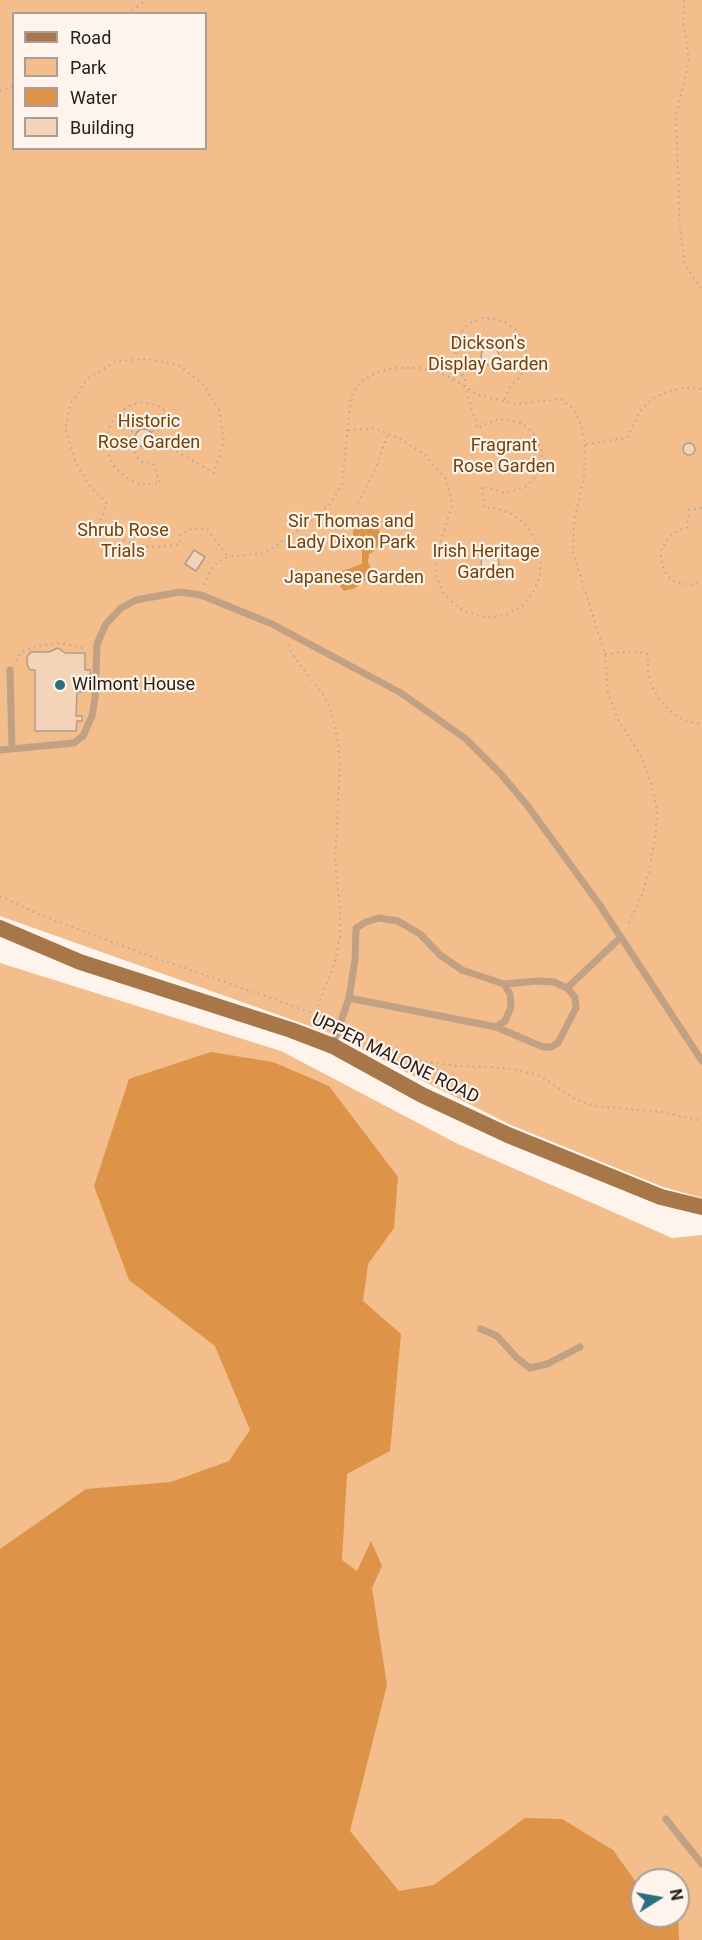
<!DOCTYPE html>
<style>
body{margin:0}
#map{position:relative;width:702px;height:1940px;overflow:hidden;background:#fef4ec;font-family:Roboto,sans-serif}
canvas{display:block}
.legend{position:absolute;left:12px;top:12px;width:195px;height:138px;box-sizing:border-box;background:#fef4ec;border:2px solid #a99f98;margin:0;padding:8px 10px;list-style:none;font-size:18px;color:#292019}
.legend li{display:flex;align-items:center;gap:12px;height:30px}
.legend b{width:30px;border:2px solid #a99f98}
.north{position:absolute;left:630px;top:1868px;width:60px;height:60px;box-sizing:border-box;background:#fef4ec;border:2px solid #a99f98;border-radius:50%;rotate:79deg;font-size:16px;font-weight:700;line-height:24px;text-align:center;color:#292019}
.north::after{content:'';display:block;margin:auto;width:21px;height:27px;background:#296f7d;clip-path:polygon(50% 0,100% 100%,50% 72%,0 100%)}
</style>
<div id="map">
<canvas width="702" height="1940"></canvas>
<ul class="legend">
<li><b style="height:8px;background:#a77649"></b>Road</li>
<li><b style="height:16px;background:#f3bd8c"></b>Park</li>
<li><b style="height:16px;background:#dd9348"></b>Water</li>
<li><b style="height:16px;background:#f4d4b9"></b>Building</li>
</ul>
<div class="north">N</div>
</div>
<script>
const g = document.querySelector('canvas').getContext('2d');
g.lineJoin = 'round';
function paint(path, color) { g.fillStyle = color; g.fill(path, 'evenodd'); }
const shape = rows => new Path2D(rows.map(r => 'M' + r).join(''));
function trace(path, color, width, dash) { g.strokeStyle = color; g.lineWidth = width; g.lineCap = dash ? 'butt' : 'round'; g.setLineDash(dash || []); g.stroke(path); }
function write(font, color, halo, rows, align = 'center') {
  g.font = font + ' Roboto,sans-serif'; g.lineWidth = 4.5; g.setLineDash([]); g.textBaseline = 'middle'; g.strokeStyle = halo; g.fillStyle = color; for (const [text, x, y, turn = 0] of rows) {
    g.save(); g.translate(x, y); g.rotate((+turn || 0) * Math.PI / 180); g.textAlign = isNaN(turn) ? turn : align; if (halo) g.strokeText(text, 0, 0); g.fillText(text, 0, 0); g.restore();
  }
}
paint(shape([
 [0,0,702,0,702,1198,663,1187,511,1125,431,1085,335,1035,0,916],
 [14,14,206,14,206,148,14,148],
 [0,963,281,1051,456,1143,672,1238,702,1235,702,1940,0,1940],
 [642,1880,678,1880,678,1916,642,1916]
]), '#f3bd8c');
paint(shape([
 [365,517,375,520,380,533,380,543,373,552,369,554,368,562,372,572,370,577,355,588,344,591,340,586,342,571,362,564,362,551,353,542,353,523],
 [211,1052,273,1062,329,1086,398,1177,394,1228,368,1264,363,1301,401,1334,390,1451,347,1474,342,1560,357,1571,371,1541,382,1566,372,1588,387,1685,350,1831,399,1891,434,1885,525,1818,562,1819,613,1850,636,1882,642,1881,642,1916,678,1916,678,1912,679,1940,0,1940,0,1549,86,1489,171,1482,229,1461,250,1430,215,1346,129,1280,94,1186,129,1079]
]), '#dd9348');
const building = shape([
 '481 356a9 9 0 1 1 18 0a9 9 0 1 1-18 0Z',
 '135 438a9 9 0 1 1 18 0a9 9 0 1 1-18 0Z',
 '683 449a6 6 0 1 1 12 0a6 6 0 1 1-12 0Z',
 [194,550,205,557,196,571,185,564,194,550],
 '481 563a9 9 0 1 1 18 0a9 9 0 1 1-18 0Z',
 [58,648,65,653,85,653,85,670,90,670,90,677,85,677,85,692,77,692,76,716,82,716,82,721,77,721,76,731,35,731,35,670,30,670,27,664,27,657,31,652,49,652,58,648]
]);
paint(building, '#f4d4b9');
trace(building, '#b29c89', 1.5);
trace(shape([
 [684,0,683,18,689,61,676,116,680,229,685,265,702,291],
 [127,14,146,0],
 [0,91,14,85],
 [348,430,374,428,400,439,423,453,447,480,452,505,435,560,437,578,443,592,455,605,467,612,486,618,505,615,521,607,533,593,540,576,541,558,537,541,526,525,512,514,495,508,484,508,482,486,505,493,517,490,528,485,536,476,541,465,542,451,538,441,531,430,521,423,510,420,499,419,487,423,478,429,465,387,465,378,458,369,455,360,457,338,464,328,472,322,483,318,495,319,506,323,516,330,523,340,526,353,525,365,520,377,510,386,504,401],
 [144,438,155,443,155,434,149,427,140,426,131,432,129,443,136,456,143,462,153,463,160,483,141,485,125,477,113,465,107,450,106,437,111,423,119,412,131,405,143,402,158,406,169,413,177,426,178,438,176,451,214,473,224,441,219,410,203,384,178,365,148,359,116,361,87,379,71,403,65,428,76,463,89,485,107,504,96,531,141,546,158,547,180,544,180,535,193,528,208,530,228,557],
 [586,444,627,438,640,411,652,399,667,391,683,388,702,389],
 [358,503,374,472,388,434],
 [702,508,689,510,687,528,679,530,668,538,661,550,661,556,664,571,672,581,689,585,702,581],
 [204,585,212,568,219,561,228,557,265,553,303,527,330,504,342,484,351,397,359,383,375,373,394,368,420,368,446,375,478,395,516,404,561,399,575,411,581,425,585,445,584,477,574,521,573,553,605,654,608,692,617,718,641,756,652,786,657,811,655,838,650,866,642,896,627,927],
 [288,645,292,654,324,696,332,713,337,736,340,763,335,861,340,909,340,937,334,965,315,1013],
 [605,654,634,651,648,654,648,672,652,687,661,702,670,711,685,721,702,724],
 [16,661,21,652,42,645,60,643,87,649],
 [0,896,38,914,128,948,330,1019],
 [349,1027,397,1052,422,1061,456,1066,492,1067,519,1070,541,1076,576,1100,595,1106,662,1112,702,1121]
]), '#b3a9a1', 2, [1.5, 4.5]);
trace(shape([
 [10,670,12,749],
 [0,750,74,743,83,736,92,716,95,698,97,644,106,624,121,608,136,600,180,592,201,595,272,624,401,693,466,739,499,772,527,805,599,904,702,1061],
 [567,988,621,937],
 [496,1027,505,1021,511,1007,510,994,504,984],
 [333,1045,349,998,355,960,356,928,366,922,379,918,398,921,420,934,440,955,462,970,504,984,538,981,554,982,567,988,575,997,576,1008,558,1043,551,1047,543,1047,496,1027,349,998],
 [481,1329,497,1336,517,1358,530,1368,547,1364,580,1347],
 [666,1819,702,1864]
]), '#c2a183', 7);
trace(shape([
 [0,928,80,962,291,1030,333,1046,422,1095,508,1135,661,1197,702,1207]
]), '#a77649', 16);
for (const [x, y, r, color] of [
 [60,685,6,"#296f7d"]
]) { const dot = new Path2D(); dot.arc(x, y, r, 0, 2 * Math.PI); g.fillStyle = color; g.fill(dot); trace(dot, '#fef4ec', 2); }
write('18px', '#734207', '#fef4ec', [
 ["Dickson's",488,344],
 ["Display Garden",488,365],
 ["Historic",149,422],
 ["Rose Garden",149,443],
 ["Fragrant",504,446],
 ["Rose Garden",504,467],
 ["Sir Thomas and",351,522],
 ["Lady Dixon Park",351,543],
 ["Shrub Rose",123,531],
 ["Trials",123,552],
 ["Irish Heritage",486,552],
 ["Garden",486,573],
 ["Japanese Garden",354,578]
]);
write('18px', '#292019', '#fef4ec', [
 ["Wilmont House",72,685]
], 'left');
write('18px', '#292019', '#fef4ec', [
 ["UPPER MALONE ROAD",395,1059,26]
]);
</script>
